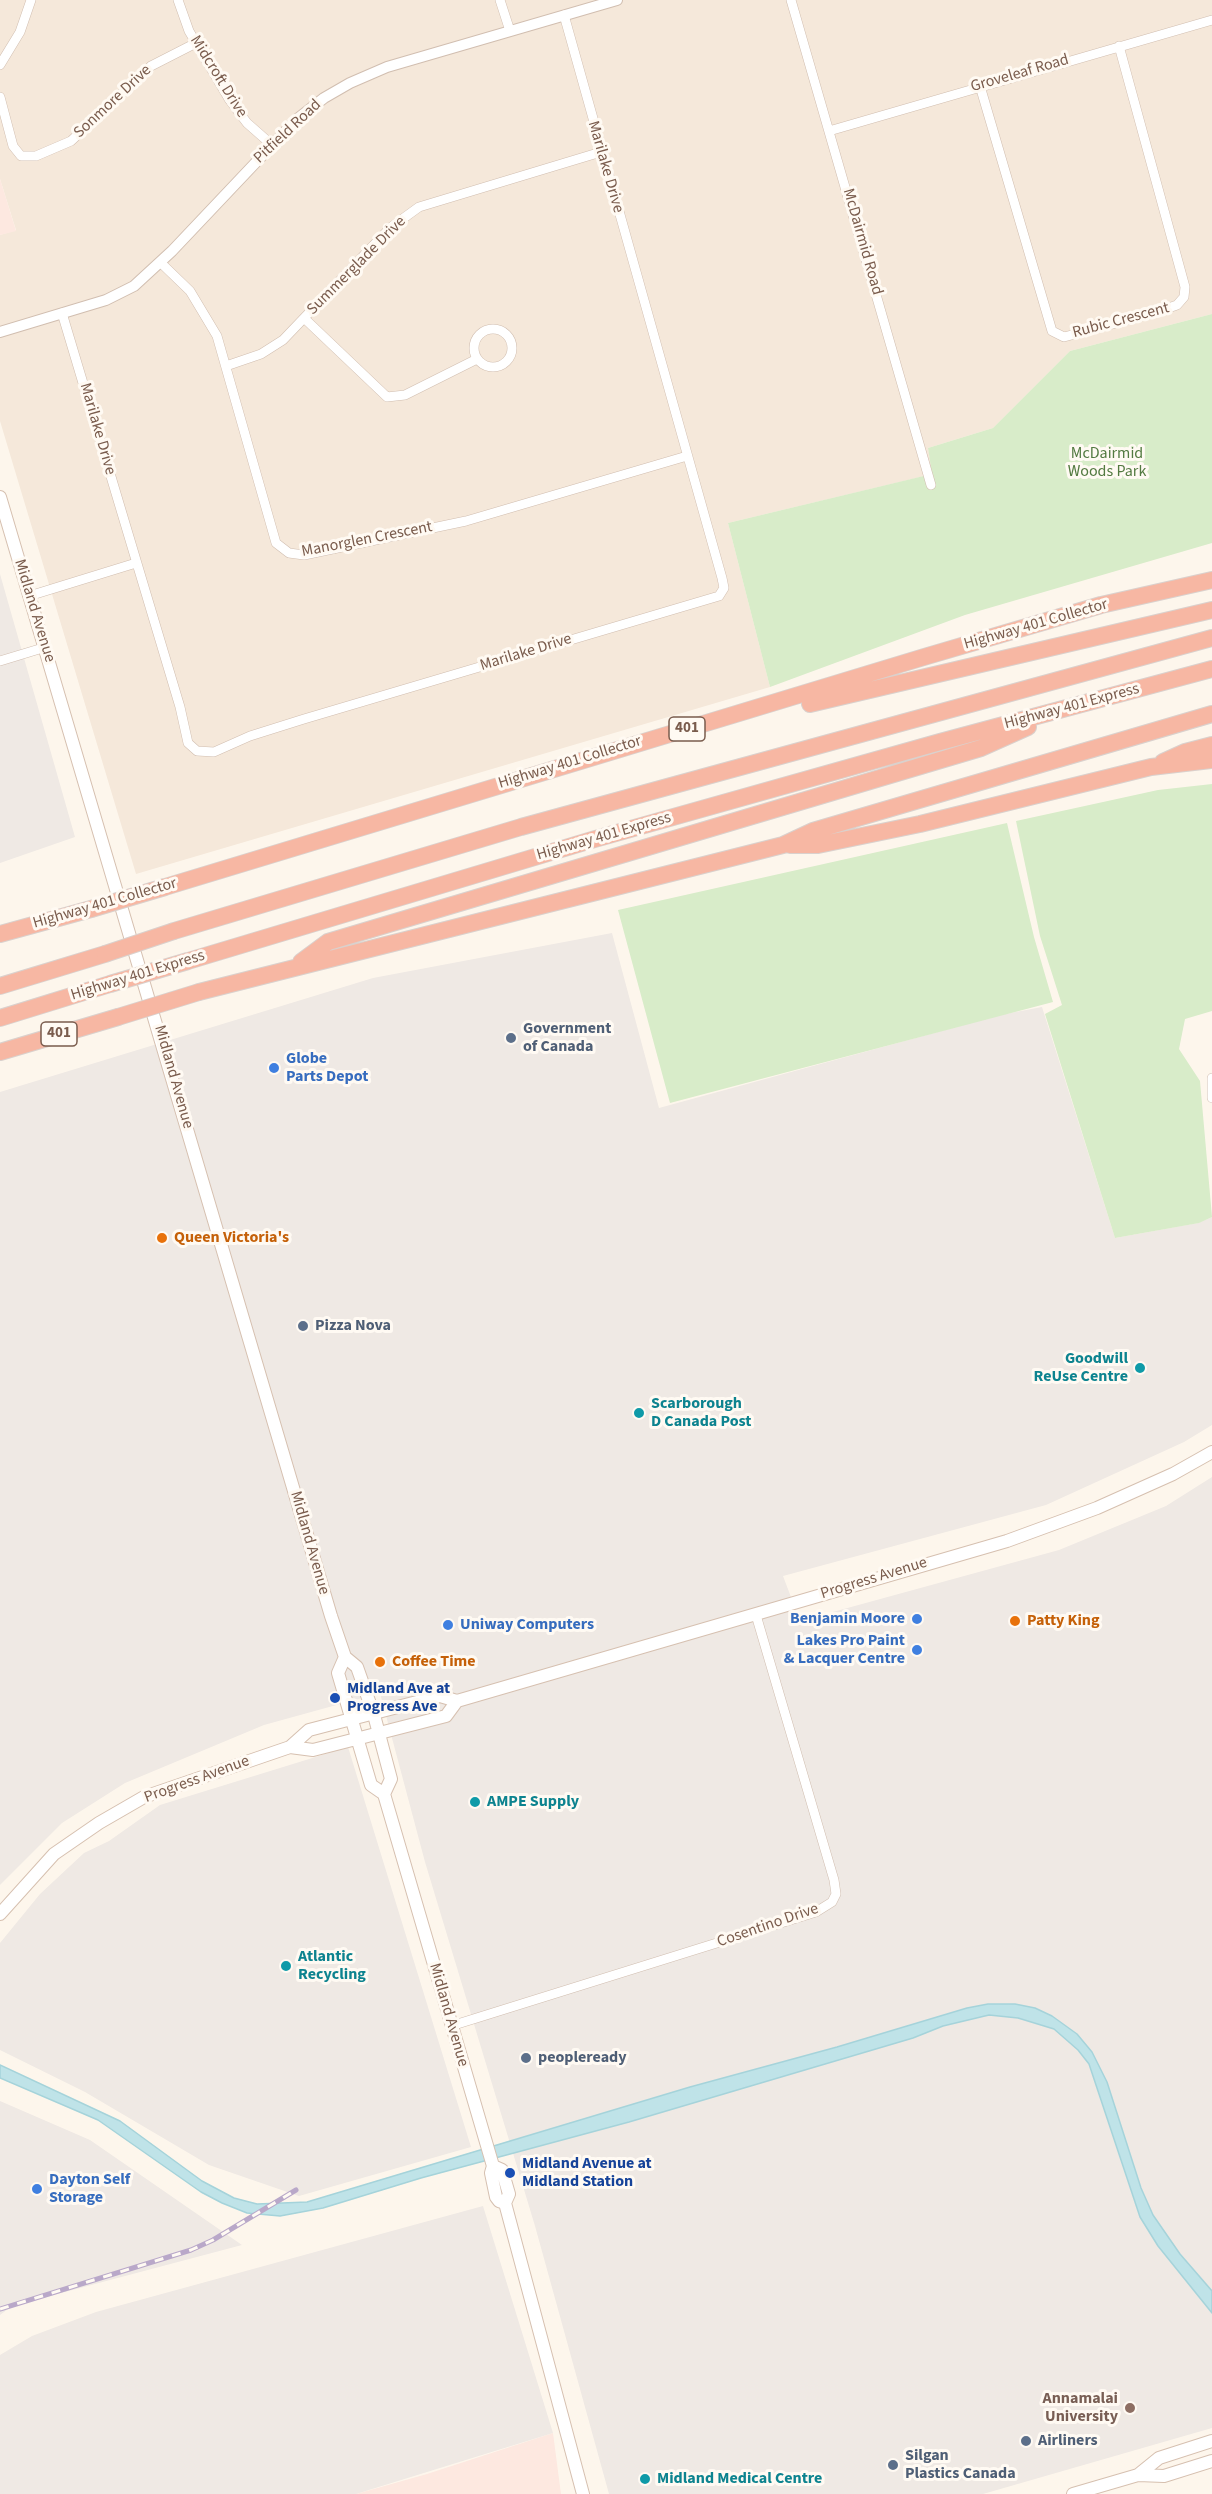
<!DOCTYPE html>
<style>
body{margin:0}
canvas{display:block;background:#fdf6ec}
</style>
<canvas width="1212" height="2494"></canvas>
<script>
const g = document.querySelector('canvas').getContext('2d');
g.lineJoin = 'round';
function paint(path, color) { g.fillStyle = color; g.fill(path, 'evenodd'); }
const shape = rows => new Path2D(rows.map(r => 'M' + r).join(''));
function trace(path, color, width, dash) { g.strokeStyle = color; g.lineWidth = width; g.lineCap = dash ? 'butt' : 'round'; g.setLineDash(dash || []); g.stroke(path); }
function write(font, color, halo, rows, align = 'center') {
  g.font = font + ' "Source Sans 3",sans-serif'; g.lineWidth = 6; g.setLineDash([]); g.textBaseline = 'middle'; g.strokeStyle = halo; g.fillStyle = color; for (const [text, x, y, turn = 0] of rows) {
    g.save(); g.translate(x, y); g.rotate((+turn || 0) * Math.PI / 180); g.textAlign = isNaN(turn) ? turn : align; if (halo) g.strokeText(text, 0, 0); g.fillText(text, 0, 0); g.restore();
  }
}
paint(shape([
 [0,0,1212,0,1212,314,1070,351,993,428,928,448,933,474,728,523,770,687,136,874,0,421,0,235,16,230,0,179]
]), '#f5e8da');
paint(shape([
 [0,179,16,231,0,235],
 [553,2433,561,2494,356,2494,427,2474]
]), '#fde8e0');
paint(shape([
 [0,574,75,837,0,863],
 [612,933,659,1108,1000,1015,1042,1007,1115,1238,1198,1223,1212,1217,1212,1425,1184,1442,1046,1505,783,1576,800,1621,1059,1550,1166,1506,1212,1477,1212,2428,983,2494,609,2494,535,2226,425,1862,380,1693,264,1725,125,1783,62,1823,0,1885,0,1092,373,978],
 [348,1747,471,2147,299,2196,209,2165,85,2092,0,2050,0,1943,40,1894,84,1853,109,1841,160,1805],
 [0,2101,90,2140,242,2245,12,2306,0,2315],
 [483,2206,553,2433,356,2494,0,2494,0,2355,32,2336,96,2312]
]), '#efe9e4');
paint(shape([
 [1212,314,1212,543,965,615,770,687,728,523,932,474,928,448,993,428,1070,351],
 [1212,784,1212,1011,1185,1019,1179,1049,1200,1081,1212,1217,1199,1223,1115,1238,1045,1014,1062,1005,1040,936,1016,821,1158,790],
 [1007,823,1034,937,1053,1002,670,1103,618,910]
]), '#d8ecc9');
const water = shape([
 [988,2004,1015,2004,1035,2008,1052,2016,1077,2034,1092,2052,1107,2082,1141,2188,1153,2215,1180,2254,1212,2291,1212,2313,1158,2246,1140,2217,1089,2064,1078,2050,1054,2029,1018,2018,989,2015,943,2026,913,2038,629,2122,421,2178,323,2208,280,2216,247,2213,222,2203,201,2192,98,2120,0,2078,0,2065,120,2121,202,2181,234,2198,257,2204,307,2202,690,2087,837,2047,967,2008,988,2004]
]);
paint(water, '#bfe3e8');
trace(water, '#a5d3da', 1.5);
const minor = shape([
 [178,0,189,31,229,99,247,123,272,145],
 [500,0,510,31],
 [791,0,931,485],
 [0,65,20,32,31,0],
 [980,86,1052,331,1064,337,1154,313,1177,305,1184,297,1185,287,1119,46],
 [0,97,13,146,21,156,36,156,71,141,151,66,196,43],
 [829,131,1212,20],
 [161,263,190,291,217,336,276,543,289,553,304,555,466,521,687,456],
 [62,313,180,707,188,743,197,751,214,752,250,736,304,719,719,596,724,588,722,578,564,15],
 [305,319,387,397,405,395,477,359],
 '474 348a19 19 0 1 1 38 0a19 19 0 1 1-38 0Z',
 [226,366,261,354,283,340,390,228,419,207,601,152],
 [29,596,136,563],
 [0,661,46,647],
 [1212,1078,1212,1098],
 [451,2026,816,1912,832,1902,836,1894,834,1880,756,1615]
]);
const tertiary = shape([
 [0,332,106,300,134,286,172,251,296,120,324,98,350,83,387,67,617,0]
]);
const secondary = shape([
 [0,497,331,1616,345,1657,357,1667,374,1715,391,1779,384,1794],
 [345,1657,338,1673,371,1785,384,1794,493,2166,491,2173,496,2197,499,2201,505,2203],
 [290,1747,313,1750,446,1716,457,1701],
 [0,1914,54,1854,99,1823,144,1797,290,1747,309,1730,440,1696,457,1701,1007,1541,1097,1508,1173,1474,1212,1452],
 [493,2166,502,2170,509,2194,505,2203,583,2494],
 [1138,2475,1159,2458,1212,2441],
 [1073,2494,1138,2475,1164,2476,1212,2461]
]);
const motorway = shape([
 [810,704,1212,610],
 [1163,762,1185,752,1212,745],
 [790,845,818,845,920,824,1151,767,1212,760],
 [165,887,924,657,1101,605,1212,580],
 [174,931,521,827,1212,638],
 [0,934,91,909],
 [188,961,595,839,940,742,1212,669],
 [301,962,328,942,981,748,1028,727],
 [0,986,105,954],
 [199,992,783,845,813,831,1212,714],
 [0,1018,110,984],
 [0,1052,118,1017]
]);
trace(minor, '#d1beb0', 10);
trace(tertiary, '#d1beb0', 12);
trace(secondary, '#d6c0b0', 14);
trace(motorway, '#dad1cd', 18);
trace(minor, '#fff', 9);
trace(tertiary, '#fff', 10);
trace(secondary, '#fff', 12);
trace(motorway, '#f7b7a3', 16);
const rail = shape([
 [0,2309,191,2250,213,2240,296,2190]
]);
trace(rail, '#b9a8c9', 5);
trace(rail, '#fffaf3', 3, [9]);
const motorwayBridge = shape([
 [91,909,165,887],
 [105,954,174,931],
 [110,984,188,961],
 [118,1017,199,992]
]);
trace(motorwayBridge, '#dad1cd', 18, []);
trace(motorwayBridge, '#f7b7a3', 16);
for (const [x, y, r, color] of [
 [511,1038,6,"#5c6f8a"],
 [274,1068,6,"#3f7fe0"],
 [162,1238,6,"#e8710a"],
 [303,1326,6,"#5c6f8a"],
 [1140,1368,6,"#0f9aa8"],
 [639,1413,6,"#0f9aa8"],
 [917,1619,6,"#3f7fe0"],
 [1015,1621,6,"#e8710a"],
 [448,1625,6,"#3f7fe0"],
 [917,1650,6,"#3f7fe0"],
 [380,1662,6,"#e8710a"],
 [335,1698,6,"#1a4fb4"],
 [475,1802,6,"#0f9aa8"],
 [286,1966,6,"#0f9aa8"],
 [526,2058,6,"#5c6f8a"],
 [510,2173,6,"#1a4fb4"],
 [37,2189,6,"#3f7fe0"],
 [1130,2408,6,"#8d6e63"],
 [1026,2441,6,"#5c6f8a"],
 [893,2465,6,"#5c6f8a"],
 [645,2479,6,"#0f9aa8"]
]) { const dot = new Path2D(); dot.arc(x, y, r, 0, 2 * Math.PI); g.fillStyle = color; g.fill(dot); trace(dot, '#fffaf3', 2); }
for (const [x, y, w] of [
 [687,729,36],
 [59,1034,36]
]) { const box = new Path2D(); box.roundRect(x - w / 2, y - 12, w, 24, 4.5); g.fillStyle = '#fffaf3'; g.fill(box); trace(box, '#7a5c4d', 1.5); }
write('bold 15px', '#7a5c4d', null, [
 ["401",687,729],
 ["401",59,1034]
]);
write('16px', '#7a5c4d', '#fffaf3', [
 ["Groveleaf Road",1020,74,-16],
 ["Midcroft Drive",218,77,58],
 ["Sonmore Drive",113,102,-43],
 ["Pitfield Road",288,132,-43],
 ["Marilake Drive",605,167,74],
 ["McDairmid Road",862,242,74],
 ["Summerglade Drive",357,266,-45],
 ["Rubic Crescent",1121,321,-15],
 ["Marilake Drive",97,429,74],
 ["Manorglen Crescent",367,540,-11],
 ["Midland Avenue",34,611,73],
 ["Highway 401 Collector",1036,625,-16],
 ["Marilake Drive",526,653,-17],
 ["Highway 401 Express",1072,707,-15],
 ["Highway 401 Collector",570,763,-17],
 ["Highway 401 Express",604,837,-16],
 ["Highway 401 Collector",105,904,-16],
 ["Highway 401 Express",138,976,-17],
 ["Midland Avenue",173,1077,74],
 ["Midland Avenue",309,1543,74],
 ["Progress Avenue",874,1579,-17],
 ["Progress Avenue",197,1780,-20],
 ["Cosentino Drive",768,1926,-19],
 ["Midland Avenue",448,2015,74]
]);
write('16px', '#537a41', '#fffaf3', [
 ["McDairmid",1107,454],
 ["Woods Park",1107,472]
]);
write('bold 16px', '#4e5e75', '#fffaf3', [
 ["Government",523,1029],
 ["of Canada",523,1047],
 ["Pizza Nova",315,1326],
 ["peopleready",538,2058],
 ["Airliners",1038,2441],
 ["Silgan",905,2456],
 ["Plastics Canada",905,2474]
], 'left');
write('bold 16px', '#366cbe', '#fffaf3', [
 ["Globe",286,1059],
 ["Parts Depot",286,1077],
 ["Benjamin Moore",905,1619,"right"],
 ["Uniway Computers",460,1625],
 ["Lakes Pro Paint",905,1641,"right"],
 ["& Lacquer Centre",905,1659,"right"],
 ["Dayton Self",49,2180],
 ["Storage",49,2198]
], 'left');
write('bold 16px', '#c56008', '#fffaf3', [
 ["Queen Victoria's",174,1238],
 ["Patty King",1027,1621],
 ["Coffee Time",392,1662]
], 'left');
write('bold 16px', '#0d838f', '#fffaf3', [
 ["Goodwill",1128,1359,"right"],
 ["ReUse Centre",1128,1377,"right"],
 ["Scarborough",651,1404],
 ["D Canada Post",651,1422],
 ["AMPE Supply",487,1802],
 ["Atlantic",298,1957],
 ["Recycling",298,1975],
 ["Midland Medical Centre",657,2479]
], 'left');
write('bold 16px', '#164399', '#fffaf3', [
 ["Midland Ave at",347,1689],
 ["Progress Ave",347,1707],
 ["Midland Avenue at",522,2164],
 ["Midland Station",522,2182]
], 'left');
write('bold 16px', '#785e54', '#fffaf3', [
 ["Annamalai",1118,2399],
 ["University",1118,2417]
], 'right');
</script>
